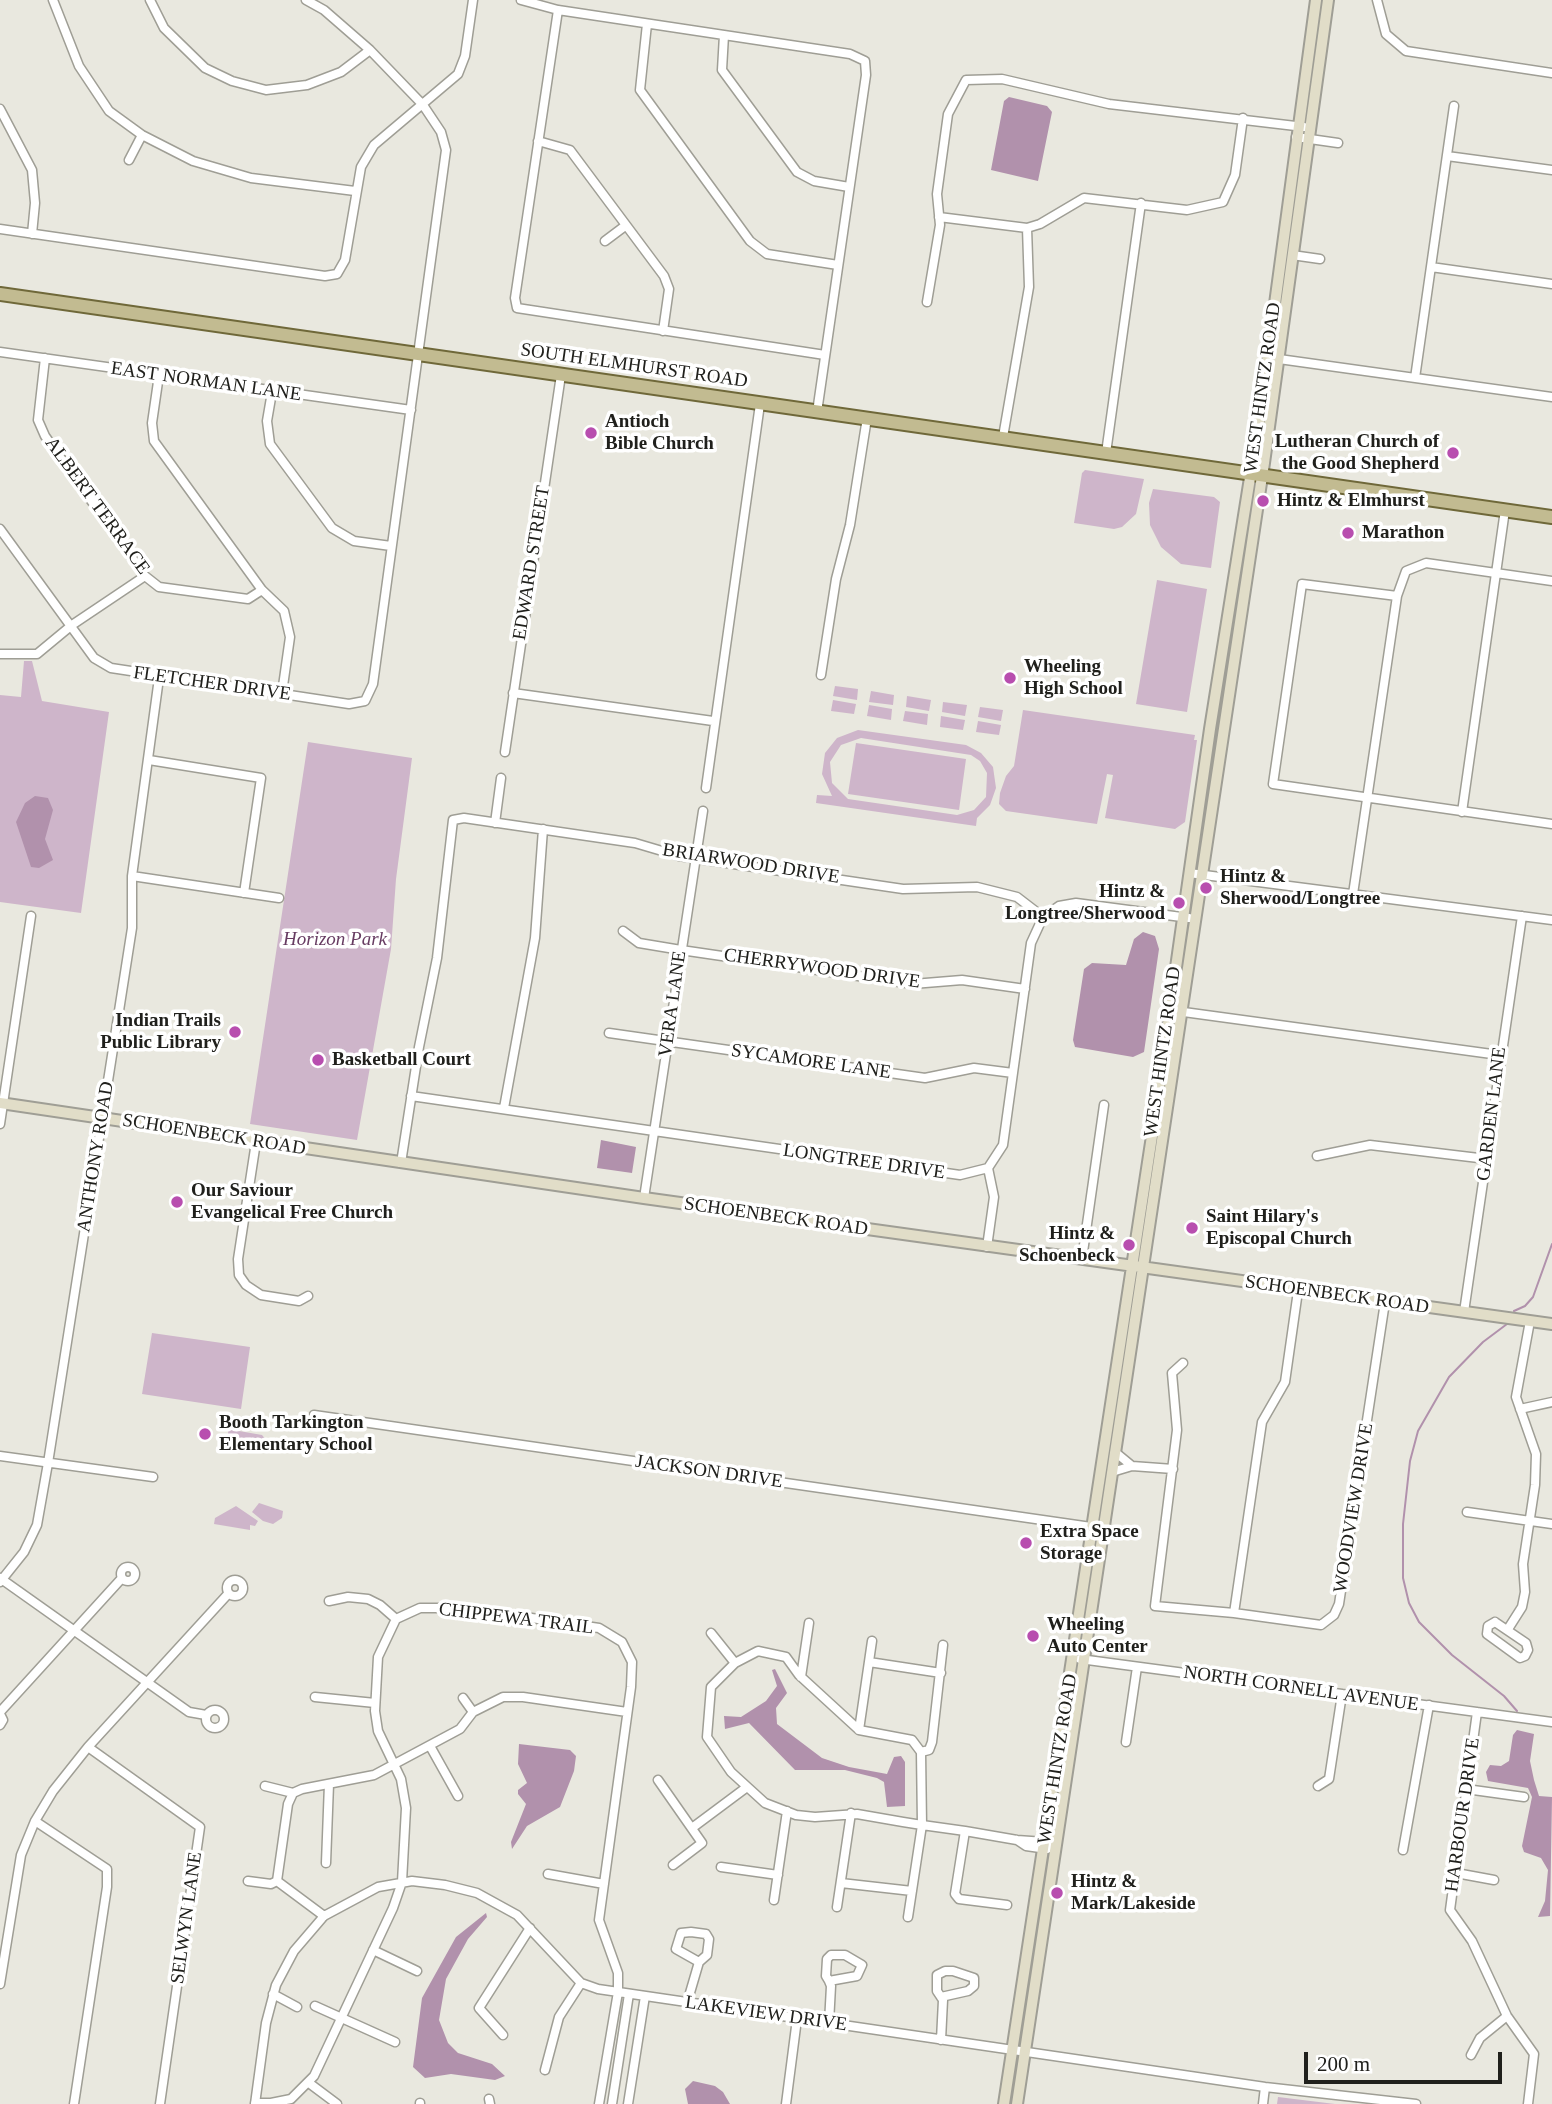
<!DOCTYPE html>
<style>
body{margin:0}
#map{position:relative;width:1552px;height:2104px;overflow:hidden;background:#e9e8df;font-family:"Times New Roman",serif}
canvas{display:block}
.scale{position:absolute;left:1304px;top:2052px;width:198px;height:32px;box-sizing:border-box;border:4px solid #20201c;border-top:0;padding-left:9px;font-size:21px;line-height:24px;white-space:nowrap;color:#20201c;-webkit-text-stroke:5px #fff;paint-order:stroke}
</style>
<div id="map">
<canvas width="1552" height="2104"></canvas>
<div class="scale">200 m</div>
</div>
<script>
const g = document.querySelector('canvas').getContext('2d');
g.lineJoin = 'round';
function paint(path, color) { g.fillStyle = color; g.fill(path, 'evenodd'); }
const shape = rows => new Path2D(rows.map(r => 'M' + r).join(''));
function trace(path, color, width, dash) { g.strokeStyle = color; g.lineWidth = width; g.lineCap = dash ? 'butt' : 'round'; g.setLineDash(dash || []); g.stroke(path); }
function write(font, color, halo, rows, align = 'center') {
  g.font = font + ' "Times New Roman",serif'; g.lineWidth = 7; g.setLineDash([]); g.textBaseline = 'middle'; g.strokeStyle = halo; g.fillStyle = color; for (const [text, x, y, turn = 0] of rows) {
    g.save(); g.translate(x, y); g.rotate((+turn || 0) * Math.PI / 180); g.textAlign = isNaN(turn) ? turn : align; if (halo) g.strokeText(text, 0, 0); g.fillText(text, 0, 0); g.restore();
  }
}
paint(shape([
 [1085,470,1144,479,1136,514,1122,527,1114,529,1074,523,1082,473],
 [1153,489,1214,497,1220,502,1211,568,1181,564,1161,547,1150,525,1149,503],
 [1157,580,1207,589,1187,712,1136,704],
 [24,661,32,661,42,701,109,712,81,913,0,902,0,695,21,697],
 [835,686,858,689,857,700,833,696],
 [871,691,894,695,893,705,869,702],
 [907,696,931,700,929,711,906,707],
 [833,700,856,704,854,714,831,711],
 [943,702,967,705,965,716,942,712],
 [869,705,892,709,891,720,867,716],
 [980,707,1003,710,1001,721,978,717],
 [1023,710,1195,735,1194,740,1197,740,1185,822,1175,829,1105,818,1113,775,1107,774,1097,824,1006,811,999,804,1000,793,1006,776,1014,766],
 [905,711,928,714,927,725,903,721],
 [941,716,965,720,963,730,940,727],
 [978,721,1001,725,999,735,976,732],
 [858,730,966,745,981,753,993,767,996,788,990,805,977,818,976,826,816,803,817,795,832,796,822,774,825,753,837,738],
 [861,738,971,755,980,761,987,773,986,797,974,810,957,815,848,799,832,783,830,762,841,745],
 [308,742,412,758,396,879,391,949,357,1140,250,1124],
 [856,743,966,759,959,810,848,794],
 [152,1333,250,1347,241,1409,142,1394],
 [229,1426,239,1427,239,1431,262,1435,267,1441,266,1448,263,1451,237,1442,232,1446,227,1441],
 [259,1503,283,1511,282,1518,273,1524,263,1521,252,1512],
 [236,1506,258,1521,255,1526,250,1525,250,1530,214,1524,215,1518],
 [1278,2097,1335,2104,1277,2104]
]), '#ceb5ca');
paint(shape([
 [1009,97,1047,106,1052,112,1038,181,991,170,1004,101],
 [35,796,48,798,53,810,45,839,53,860,39,868,31,867,16,822,25,803],
 [1143,932,1155,936,1159,949,1144,1052,1133,1057,1075,1047,1073,1040,1084,969,1092,963,1126,965,1134,939],
 [601,1140,636,1147,632,1173,597,1168],
 [775,1669,787,1693,776,1708,777,1724,822,1758,849,1767,887,1774,894,1757,901,1756,905,1762,905,1806,887,1807,884,1782,877,1778,845,1770,795,1770,749,1723,725,1729,724,1716,741,1717,766,1701,777,1686,772,1670],
 [1517,1730,1534,1734,1530,1761,1534,1780,1539,1796,1552,1797,1550,1916,1538,1917,1545,1901,1548,1870,1541,1858,1524,1852,1522,1846,1532,1797,1528,1788,1488,1781,1486,1772,1490,1765,1501,1766,1509,1761,1513,1735],
 [519,1744,570,1750,576,1756,574,1771,560,1807,527,1826,512,1849,511,1842,526,1804,518,1794,518,1790,527,1783,518,1764],
 [486,1913,487,1917,468,1939,446,1979,439,2020,448,2043,458,2053,492,2064,505,2076,495,2080,451,2074,425,2078,413,2067,422,1998,456,1937],
 [693,2081,715,2086,723,2092,730,2104,688,2104,685,2089]
]), '#b191ac');
trace(shape([
 [1514,1311,1525,1306,1533,1297,1552,1244],
 [1507,1324,1483,1342,1449,1377,1418,1431,1410,1461,1403,1524,1403,1578,1409,1603,1419,1622,1452,1655,1504,1696,1517,1711]
]), '#b191ac', 2);
const street = shape([
 [53,0,79,66,109,111,142,135,193,161,251,178,355,191],
 [150,0,164,28,205,68,232,81,266,90,307,85,341,72,370,50],
 [521,0,558,10,850,54,865,61,866,75,817,412],
 [1377,0,1386,34,1406,51,1552,73],
 [558,10,515,298,517,308,825,355],
 [647,24,640,90,750,241,767,254,838,265],
 [724,35,722,70,797,172,814,181,849,187],
 [0,109,32,170,35,203,32,234],
 [1296,137,1338,143],
 [538,141,570,150,664,276,669,289,663,331],
 [1447,156,1552,170],
 [129,160,142,135],
 [939,217,1027,228,1040,224,1084,198,1187,210,1223,202,1235,175,1243,118],
 [0,229,325,276,337,274,345,260,361,167,374,145,458,74,465,56,473,0],
 [605,241,625,226],
 [1292,255,1320,259],
 [1431,267,1552,284],
 [927,302,940,225,937,194,948,114,966,80,1002,79,1109,104,1304,127],
 [0,352,411,410],
 [45,358,38,420,45,436,145,576,159,587,248,599,262,590],
 [1279,359,1552,397],
 [159,375,152,423,154,441,262,590,284,611,290,637,282,693],
 [1415,378,1454,106],
 [272,392,267,421,270,444,332,528,354,541,391,546],
 [1003,437,1029,287,1027,228],
 [1106,453,1141,203],
 [0,529,94,658,111,668,349,704,365,701,373,684,446,150,441,132,423,105,370,50,324,10,306,0],
 [1397,596,1302,584,1273,784,1552,824],
 [0,654,37,654,72,625,145,576],
 [821,675,836,579,850,525,867,418],
 [513,693,713,721],
 [505,752,561,375],
 [149,760,261,778,244,893],
 [706,788,760,404],
 [1462,812,1505,510],
 [495,823,501,778],
 [1189,873,1552,920],
 [132,876,279,898],
 [1353,894,1397,596,1406,571,1426,563,1552,581],
 [623,931,639,943,681,950,913,984,962,980,1025,989],
 [1169,1010,1499,1055],
 [609,1033,925,1078,974,1068,1013,1073],
 [411,1096,960,1175,988,1168,1003,1145,1031,943,1043,917,1059,906,1076,903,1189,918],
 [504,1108,535,938,543,829],
 [0,1124,31,916],
 [256,1142,238,1259,239,1275,246,1285,261,1295,299,1301,308,1296],
 [1317,1156,1370,1145,1487,1159],
 [401,1163,419,1047,437,958,453,820,464,818,635,843,679,856,903,889,977,887,1017,897,1043,917],
 [644,1198,703,811],
 [987,1247,994,1197,988,1168],
 [1082,1259,1104,1105],
 [1464,1312,1522,916],
 [1183,1363,1172,1373,1177,1430,1155,1606,1234,1613,1321,1625,1334,1615,1339,1604,1385,1302],
 [1520,1409,1552,1402],
 [314,1415,1098,1528],
 [1115,1452,1132,1466],
 [0,1456,153,1477],
 [1112,1472,1132,1466,1173,1469],
 [1467,1512,1552,1524],
 '121 1574a7 7 0 1 1 14 0a7 7 0 1 1-14 0Z',
 [0,1578,189,1712,206,1715],
 '227 1588a8 8 0 1 1 16 0a8 8 0 1 1-16 0Z',
 [0,1582,24,1552,37,1525,48,1463,132,928,132,876,159,678],
 [329,1601,348,1597,368,1599,380,1605,396,1619],
 [1234,1613,1262,1422,1285,1382,1298,1291],
 [1495,1622,1526,1643,1528,1650,1525,1656,1520,1658,1487,1634,1488,1626,1495,1622],
 [1508,1629,1522,1607,1525,1592,1523,1564,1535,1485,1536,1454,1516,1397,1530,1321],
 [711,1633,735,1663],
 [1080,1659,1552,1722],
 [869,1662,941,1673],
 [801,1677,809,1623],
 [315,1697,375,1703],
 [463,1698,473,1712],
 '206 1719a9 9 0 1 1 18 0a9 9 0 1 1-18 0Z',
 [0,1712,122,1578],
 [1477,1712,1450,1910,1472,1941,1507,2016,1534,2054,1528,2104],
 [0,1714,3,1720,0,1725],
 [859,1730,872,1641],
 [1126,1742,1137,1667],
 [430,1746,458,1796],
 [88,1747,200,1827,160,2104],
 [921,1752,929,1750,932,1742,943,1645],
 [658,1780,702,1843,673,1865],
 [265,1786,293,1793],
 [1318,1786,1329,1779,1342,1694],
 [1466,1789,1524,1797],
 [35,1821,107,1869,107,1887,74,2104],
 [692,1828,747,1787],
 [965,1831,955,1894,959,1899,1007,1905],
 [1017,1840,1026,1846,1047,1849],
 [1403,1850,1429,1705],
 [326,1863,329,1784],
 [721,1867,778,1875],
 [1456,1873,1494,1880],
 [548,1874,604,1884],
 [248,1881,271,1884,277,1881],
 [277,1881,288,1804,293,1793,302,1789,374,1775,460,1729,473,1712,503,1697,523,1697,627,1712],
 [277,1881,324,1916],
 [841,1883,912,1891],
 [774,1900,787,1811],
 [837,1907,851,1813],
 [908,1917,922,1825,921,1752,912,1740,859,1730,799,1675,786,1657,758,1651,735,1663,711,1687,707,1737,731,1772,765,1803,796,1815,815,1817,857,1814,903,1822,922,1825,965,1831,1017,1840,1045,1842,1056,1847],
 [691,1932,706,1934,709,1939,707,1955,699,1962,676,1949,681,1933,691,1932],
 [373,1950,417,1971],
 [829,1981,857,1976,862,1965,845,1955,831,1955,827,1959,826,1976,829,1981,831,1986,829,2023],
 [0,1984,21,1855,35,1821,53,1791,88,1747,228,1594],
 [273,1994,297,2007],
 [941,1997,968,1991,974,1986,974,1978,953,1971,945,1971,937,1975,937,1991,943,2000,941,2040],
 [687,2003,699,1962],
 [315,2006,395,2042],
 [503,2035,479,2008,530,1928],
 [1471,2055,1480,2038,1507,2016],
 [545,2070,559,2017,581,1983],
 [309,2083,337,2104],
 [489,2099,490,2104],
 [255,2103,271,2103,291,2099,314,2076,393,1908,402,1882,406,1808,401,1779,378,1731,375,1711,378,1657,396,1619,420,1608,464,1608,599,1628,622,1642,632,1662,631,1687,599,1920,618,1973,618,1992,599,2104],
 [420,2103,420,2104],
 [255,2104,266,2023,276,1985,294,1951,324,1916,378,1887,412,1881,445,1885,477,1893,517,1915,581,1983,598,1989,1265,2087,1416,2104],
 [612,2104,629,1994],
 [628,2104,645,1996],
 [786,2104,797,2019],
 [1263,2104,1265,2087]
]);
const secondary = shape([
 [0,1103,644,1198,1552,1324],
 [1004,2104,1152,1136,1210,729,1260,415,1316,0],
 [1017,2104,1264,463,1328,0]
]);
const primary = shape([
 [0,294,1552,517]
]);
trace(street, '#9f9e95', 11);
trace(secondary, '#9f9e95', 14);
trace(primary, '#6f6839', 16);
trace(street, '#fff', 8);
trace(secondary, '#e1ddc8', 10);
trace(primary, '#c2bb91', 12);
for (const [x, y, r, color] of [
 [591,433,7,"#b84eaf"],
 [1453,453,7,"#b84eaf"],
 [1263,501,7,"#b84eaf"],
 [1348,533,7,"#b84eaf"],
 [1010,678,7,"#b84eaf"],
 [1206,888,7,"#b84eaf"],
 [1179,903,7,"#b84eaf"],
 [235,1032,7,"#b84eaf"],
 [318,1060,7,"#b84eaf"],
 [177,1202,7,"#b84eaf"],
 [1192,1228,7,"#b84eaf"],
 [1129,1245,7,"#b84eaf"],
 [205,1434,7,"#b84eaf"],
 [1026,1543,7,"#b84eaf"],
 [1033,1636,7,"#b84eaf"],
 [1057,1893,7,"#b84eaf"]
]) { const dot = new Path2D(); dot.arc(x, y, r, 0, 2 * Math.PI); g.fillStyle = color; g.fill(dot); trace(dot, '#fff', 2.5); }
write('19px', '#20201c', '#fff', [
 ["SOUTH ELMHURST ROAD",634,366,8],
 ["EAST NORMAN LANE",206,382,8],
 ["WEST HINTZ ROAD",1263,388,-82],
 ["ALBERT TERRACE",97,506,54],
 ["EDWARD STREET",532,563,-81],
 ["FLETCHER DRIVE",212,684,8],
 ["BRIARWOOD DRIVE",751,864,9],
 ["CHERRYWOOD DRIVE",822,969,8],
 ["VERA LANE",673,1004,-82],
 ["WEST HINTZ ROAD",1163,1052,-82],
 ["SYCAMORE LANE",811,1062,8],
 ["GARDEN LANE",1492,1114,-83],
 ["SCHOENBECK ROAD",214,1135,9],
 ["ANTHONY ROAD",96,1157,-81],
 ["LONGTREE DRIVE",864,1162,8],
 ["SCHOENBECK ROAD",776,1217,8],
 ["SCHOENBECK ROAD",1337,1295,8],
 ["JACKSON DRIVE",709,1472,8],
 ["WOODVIEW DRIVE",1354,1508,-81],
 ["CHIPPEWA TRAIL",516,1619,7],
 ["NORTH CORNELL AVENUE",1301,1689,8],
 ["WEST HINTZ ROAD",1058,1759,-81],
 ["HARBOUR DRIVE",1463,1815,-82],
 ["SELWYN LANE",187,1918,-82],
 ["LAKEVIEW DRIVE",766,2014,8]
]);
write('bold 19px', '#20201c', '#fff', [
 ["Antioch",605,422],
 ["Bible Church",605,444],
 ["Lutheran Church of",1439,442,"right"],
 ["the Good Shepherd",1439,464,"right"],
 ["Hintz & Elmhurst",1277,501],
 ["Marathon",1362,533],
 ["Wheeling",1024,667],
 ["High School",1024,689],
 ["Hintz &",1220,877],
 ["Sherwood/Longtree",1220,899],
 ["Hintz &",1165,892,"right"],
 ["Longtree/Sherwood",1165,914,"right"],
 ["Indian Trails",221,1021,"right"],
 ["Public Library",221,1043,"right"],
 ["Basketball Court",332,1060],
 ["Our Saviour",191,1191],
 ["Evangelical Free Church",191,1213],
 ["Saint Hilary's",1206,1217],
 ["Episcopal Church",1206,1239],
 ["Hintz &",1115,1234,"right"],
 ["Schoenbeck",1115,1256,"right"],
 ["Booth Tarkington",219,1423],
 ["Elementary School",219,1445],
 ["Extra Space",1040,1532],
 ["Storage",1040,1554],
 ["Wheeling",1047,1625],
 ["Auto Center",1047,1647],
 ["Hintz &",1071,1882],
 ["Mark/Lakeside",1071,1904]
], 'left');
write('italic 19px', '#673c62', '#fff', [
 ["Horizon Park",335,940]
]);
</script>
